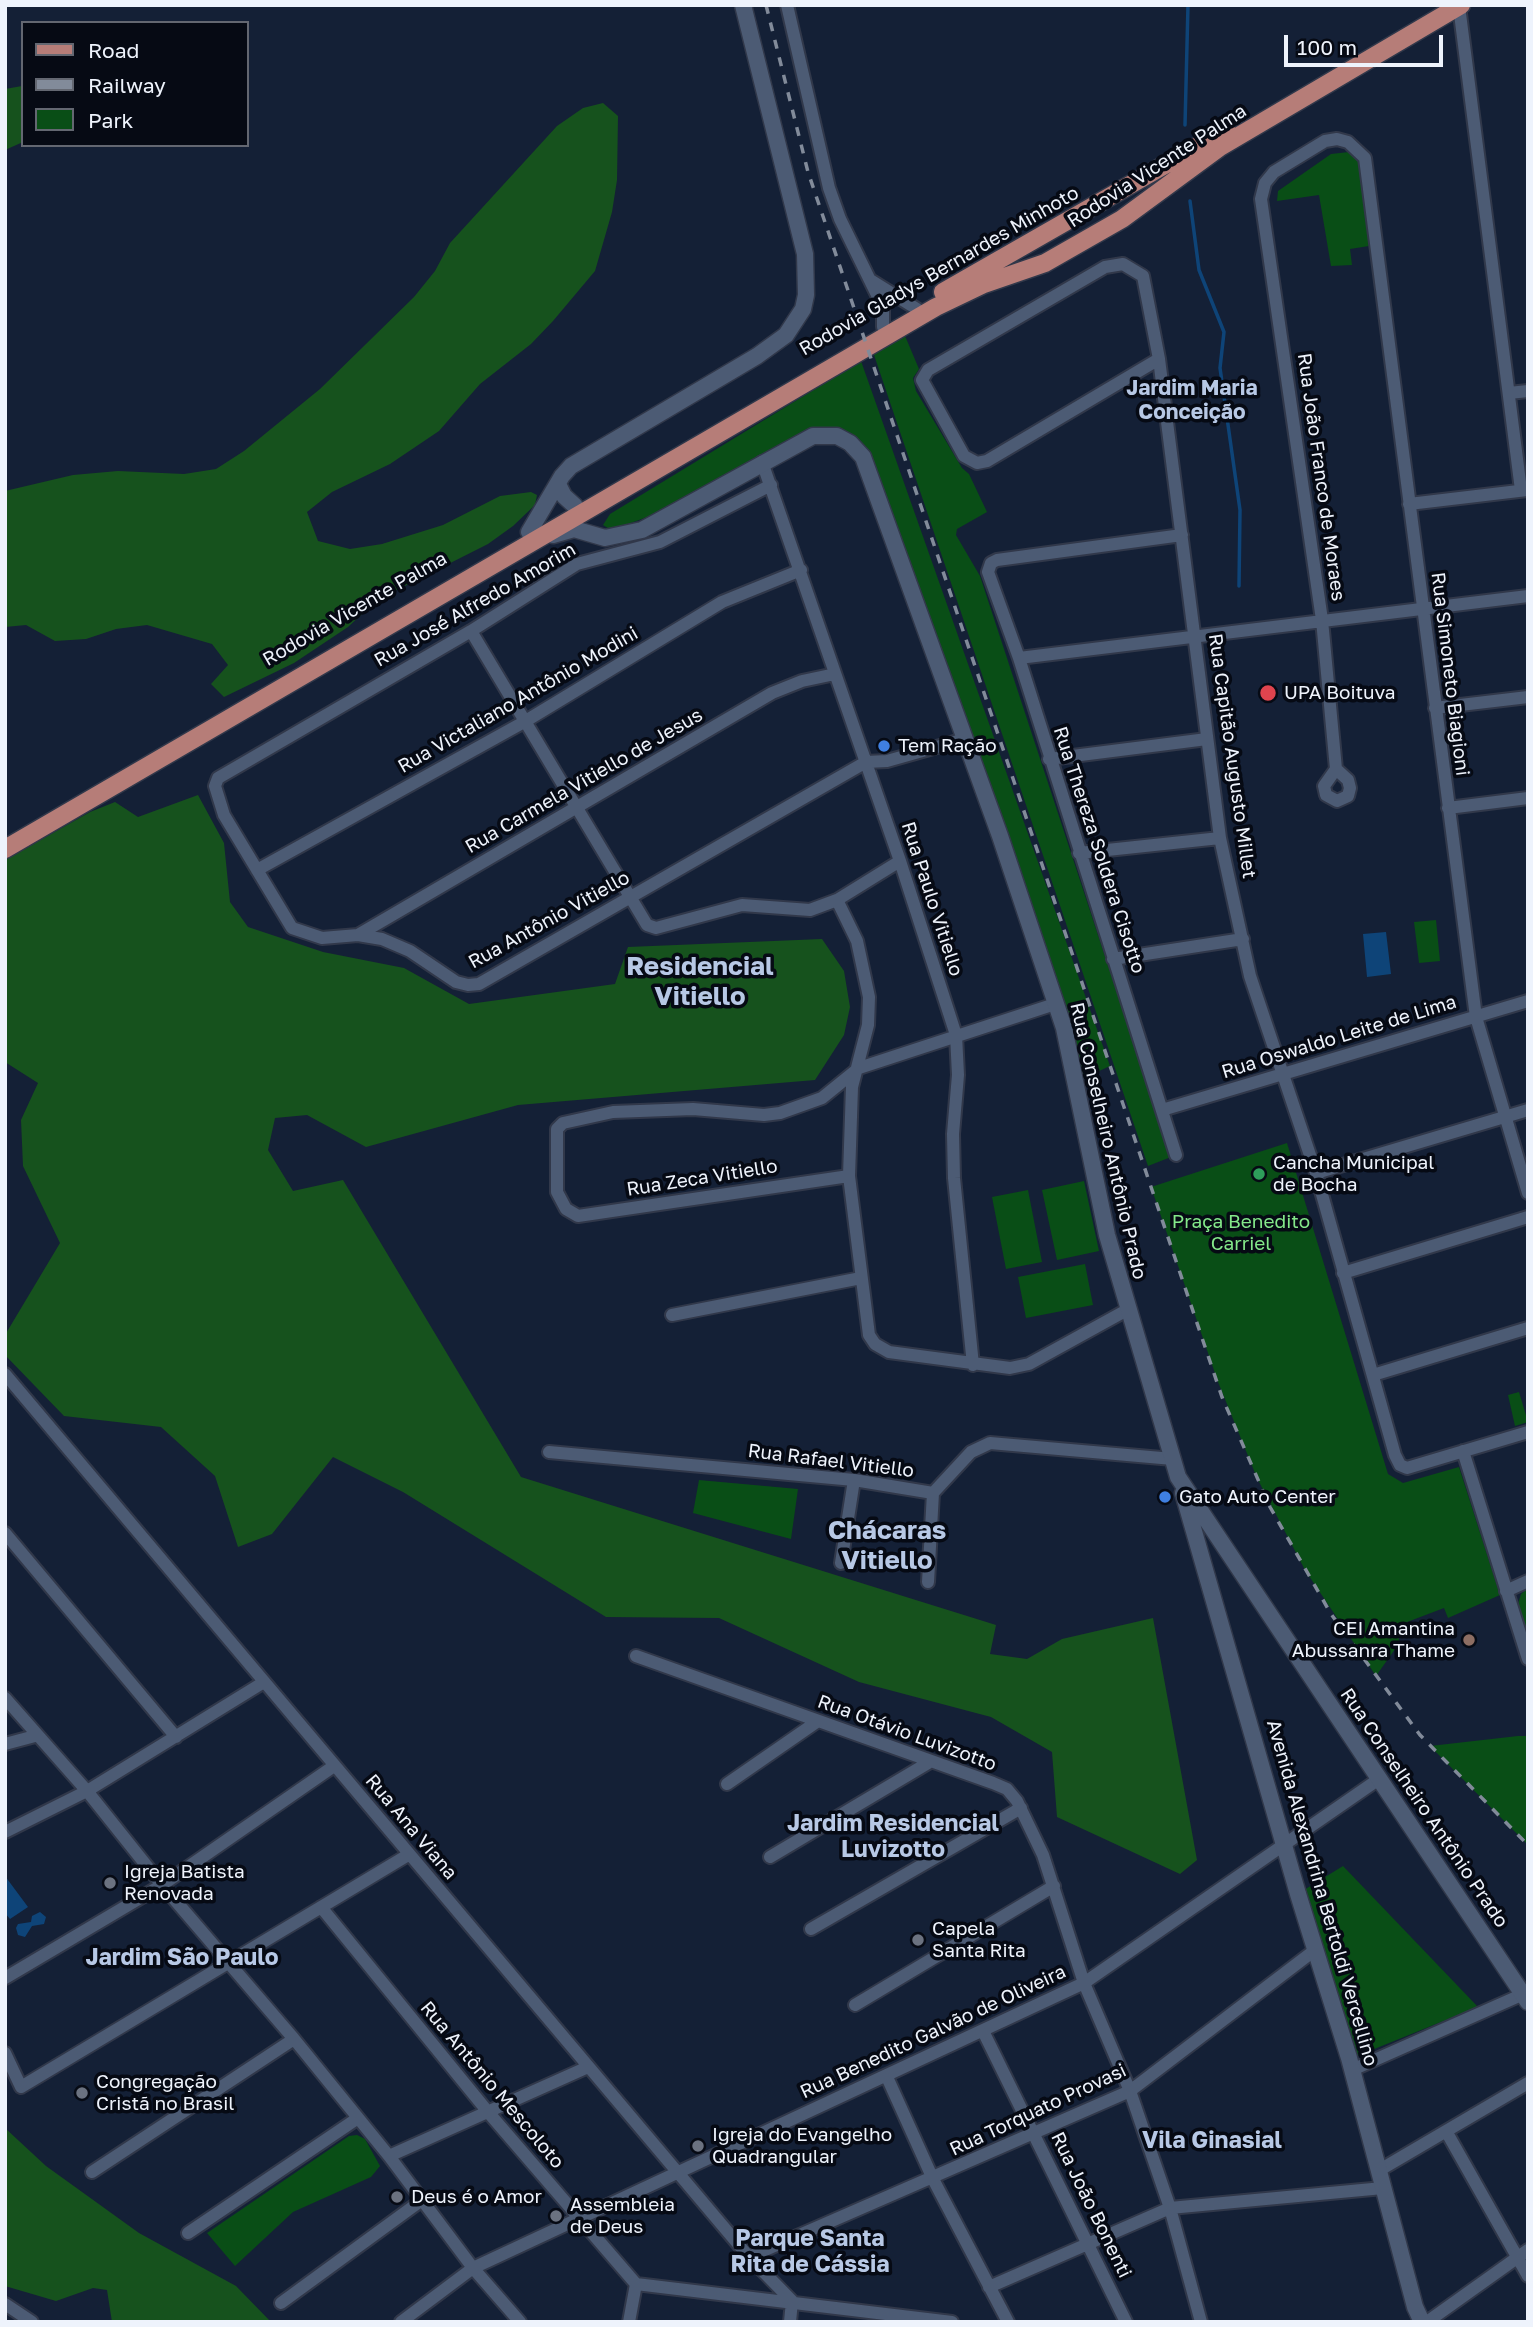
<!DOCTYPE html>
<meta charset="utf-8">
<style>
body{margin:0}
#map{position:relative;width:1533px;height:2327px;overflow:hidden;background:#142036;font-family:"Golos Text",sans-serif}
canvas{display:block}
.frame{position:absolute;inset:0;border:7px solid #eef3fc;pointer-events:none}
.legend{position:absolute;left:21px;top:21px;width:228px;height:126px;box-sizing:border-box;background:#060a14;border:2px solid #636771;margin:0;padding:9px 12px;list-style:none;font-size:21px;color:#eef3fc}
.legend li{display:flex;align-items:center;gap:14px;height:35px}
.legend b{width:35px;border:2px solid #636771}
.scale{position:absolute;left:1284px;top:35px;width:159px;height:32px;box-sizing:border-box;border:4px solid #eef3fc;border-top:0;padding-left:9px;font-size:21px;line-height:24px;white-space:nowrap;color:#eef3fc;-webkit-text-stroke:5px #060a14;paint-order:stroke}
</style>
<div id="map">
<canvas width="1533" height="2327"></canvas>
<div class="frame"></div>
<ul class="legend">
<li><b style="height:9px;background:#b67d78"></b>Road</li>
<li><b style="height:9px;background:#828b9a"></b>Railway</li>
<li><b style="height:19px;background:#094e16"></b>Park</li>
</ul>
<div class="scale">100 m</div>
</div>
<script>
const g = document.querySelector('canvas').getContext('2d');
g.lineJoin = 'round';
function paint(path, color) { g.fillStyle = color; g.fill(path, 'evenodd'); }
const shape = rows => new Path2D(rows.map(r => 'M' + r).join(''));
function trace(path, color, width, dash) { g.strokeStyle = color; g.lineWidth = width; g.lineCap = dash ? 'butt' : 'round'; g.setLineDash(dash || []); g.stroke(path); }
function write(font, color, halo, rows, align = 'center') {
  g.font = font + ' "Golos Text",sans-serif'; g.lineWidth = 7; g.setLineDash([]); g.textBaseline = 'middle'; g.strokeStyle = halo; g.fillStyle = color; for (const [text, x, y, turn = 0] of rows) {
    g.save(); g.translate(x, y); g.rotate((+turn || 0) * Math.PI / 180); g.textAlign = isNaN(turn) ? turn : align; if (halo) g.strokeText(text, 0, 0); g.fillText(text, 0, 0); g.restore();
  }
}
paint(shape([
 [1349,152,1361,163,1369,246,1350,249,1352,265,1331,266,1319,195,1277,201,1278,191,1331,154],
 [903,331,919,369,913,378,916,391,962,468,969,474,987,512,957,529,956,535,980,576,1171,1157,1148,1166,872,349],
 [861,361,1110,1066,1084,1078,872,459,835,430,667,510,611,530,603,525,610,514],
 [1436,920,1440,961,1419,963,1414,922],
 [1287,1143,1388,1474,1403,1483,1459,1467,1500,1595,1448,1618,1444,1608,1394,1627,1400,1642,1376,1676,1305,1570,1257,1478,1218,1382,1151,1187],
 [1084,1181,1099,1251,1057,1260,1042,1190],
 [1028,1190,1042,1262,1006,1269,992,1197],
 [1085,1264,1093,1305,1026,1318,1018,1277],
 [1519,1392,1528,1422,1515,1426,1508,1395],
 [699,1480,798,1489,791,1539,693,1513],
 [1528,1588,1528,1637,1518,1604,1521,1594],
 [1518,1736,1528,1736,1528,1845,1430,1746],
 [1343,1866,1478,2007,1357,2056,1304,1890],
 [357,2135,365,2139,380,2166,371,2177,293,2212,235,2266,207,2233,349,2136]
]), '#094e16');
paint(shape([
 [22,86,23,142,5,150,5,89],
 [603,103,618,116,617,180,612,212,595,271,553,321,531,344,480,384,439,431,390,464,332,492,307,512,318,541,350,549,382,544,443,525,500,496,531,492,537,495,535,505,513,526,488,544,377,600,348,627,294,663,224,697,211,684,228,665,212,644,147,625,116,629,86,639,55,641,26,625,5,627,5,491,73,475,118,471,184,474,216,469,244,451,320,389,414,297,435,271,450,243,557,126,583,108],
 [198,795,224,843,230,902,248,927,323,952,404,968,469,1004,615,984,628,947,822,939,844,971,850,1007,844,1035,815,1080,518,1105,366,1147,307,1115,275,1118,268,1150,293,1191,343,1180,521,1477,996,1625,990,1654,1027,1659,1062,1639,1153,1618,1197,1860,1180,1874,1057,1817,1052,1752,991,1717,859,1682,719,1618,606,1617,403,1492,333,1457,272,1534,238,1547,215,1476,161,1427,64,1416,5,1355,5,1335,60,1243,23,1166,21,1120,38,1083,5,1062,5,860,90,812,115,802,138,817],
 [5,2128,46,2166,139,2233,236,2286,271,2322,112,2322,107,2290,93,2288,56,2301,5,2286]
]), '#16521d');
paint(shape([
 [1386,932,1391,974,1367,977,1363,934],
 [5,1876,28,1907,10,1919,5,1913],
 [40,1912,46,1917,44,1924,32,1926,25,1937,18,1935,16,1928,18,1924,31,1922,32,1916]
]), '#0e4478');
trace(shape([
 [1185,125,1188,5],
 [1190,201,1199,270,1224,332,1220,368,1240,510,1239,586]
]), '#0e4478', 3.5);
const street = shape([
 [787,5,829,188,840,219,883,307,883,327],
 [1459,6,1521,490],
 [872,281,917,309],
 [1159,359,987,461,977,463,964,456,922,380,928,370,1105,267,1123,264,1143,276,1159,359,1220,838,1250,976,1316,1173,1395,1455,1400,1465,1407,1468,1528,1432],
 [1509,393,1528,391],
 [762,462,900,861,956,1035,958,1075,953,1134,954,1178,973,1365],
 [771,485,660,542,577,564,471,631,218,778,215,786,224,815,292,928,322,938,358,935,382,939,410,951,456,982,468,985,479,984,866,762,887,761,965,739],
 [1409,504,1527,490],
 [471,631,647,925,656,928,742,905,810,910,837,900,900,861],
 [1019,658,1528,596],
 [1435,708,1528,697],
 [1049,759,1207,739],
 [1336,769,1322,620,1261,199,1265,183,1274,172,1325,141,1337,139,1348,142,1365,158,1476,1017,1528,1193],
 [1336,769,1348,780,1350,788,1348,796,1337,801,1326,795,1324,786,1336,769],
 [1448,808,1528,798],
 [1079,853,1220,838],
 [257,870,524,722,722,602,801,570],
 [837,900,857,941,869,997,868,1025,852,1087,849,1176,869,1335,875,1344,889,1352,1010,1368,1029,1364,1127,1310],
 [358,935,772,693,802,681,835,674],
 [1113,959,1243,939],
 [1162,1110,1528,1001],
 [1176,1155,1019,658,988,572,991,563,997,560,1182,535],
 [1316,1173,1528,1110],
 [849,1176,578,1216,566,1209,557,1192,557,1129,563,1123,613,1112,693,1109,764,1115,780,1113,822,1098,859,1068,1055,1004],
 [1343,1273,1528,1217],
 [672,1315,861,1278],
 [5,1374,749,2257,792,2301,790,2322],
 [1373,1375,1528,1328],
 [1463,1451,1528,1659],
 [549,1452,854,1480,933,1493,971,1452,990,1443,1173,1459],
 [5,1533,176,1737],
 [841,1563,854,1480],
 [928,1582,933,1493],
 [1506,1591,1528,1581],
 [636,1656,993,1783,1007,1789,1017,1801,1043,1855,1084,1983,1130,2091,1170,2208,1201,2322],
 [5,1698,87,1791,162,1885,294,2039,389,2156,473,2268,520,2322],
 [5,1744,35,1736],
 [727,1784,818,1721],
 [5,1832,87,1791,264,1682],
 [770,1857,928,1763],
 [321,1907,488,2112,636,2284],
 [811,1929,1021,1808],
 [5,1978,162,1885,334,1766],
 [855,2005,1054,1886],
 [983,2031,1126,2322],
 [5,2053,21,2087,408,1855],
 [1352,2070,1528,1992],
 [887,2077,933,2179,1008,2322],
 [1446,2131,1528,2276],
 [389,2156,588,2067],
 [1378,2171,1528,2083],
 [92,2172,294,2039],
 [188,2233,358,2118],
 [749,2257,1130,2091,1315,1950],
 [636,2284,952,2322],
 [989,2287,1170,2208,1383,2188],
 [281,2303,422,2200],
 [5,2304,32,2322],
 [401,2322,473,2268,1084,1983,1379,1779],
 [629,2322,636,2284],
 [1427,2322,1528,2250]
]);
const secondary = shape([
 [558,484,564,496,575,506],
 [529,532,562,476,571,466,757,356,786,335,803,309,806,295,805,254,743,5],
 [553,535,574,529,605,538,642,530,813,436,837,436,850,443,863,457,1000,836,1064,1028,1107,1235,1178,1477,1528,2002],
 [1183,1493,1298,1894,1349,2058,1415,2307,1422,2322]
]);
const primary = shape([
 [943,292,1226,130],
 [5,849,936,307,984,284,1045,263,1122,219,1220,147,1461,5]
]);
trace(street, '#31384a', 16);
trace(secondary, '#31384a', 19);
trace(primary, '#31384a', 21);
trace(street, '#4c5b74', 12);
trace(secondary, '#4c5b74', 16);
trace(primary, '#b67d78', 18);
trace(shape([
 [766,5,808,172,1222,1397,1270,1507,1331,1614,1420,1735,1528,1845]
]), '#828b9a', 3.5, [9, 9]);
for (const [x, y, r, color] of [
 [1268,693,9,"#e0444e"],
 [884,746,7,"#3f7fe0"],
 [1259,1174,7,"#2e9e5b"],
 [1165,1497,7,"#3f7fe0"],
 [1469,1640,7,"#8d6e63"],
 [110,1883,7,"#6b7280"],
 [918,1940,7,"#6b7280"],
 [82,2093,7,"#6b7280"],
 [698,2146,7,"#6b7280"],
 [397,2197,7,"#6b7280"],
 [556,2216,7,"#6b7280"]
]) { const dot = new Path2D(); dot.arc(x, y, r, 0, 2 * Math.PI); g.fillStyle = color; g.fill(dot); trace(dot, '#060a14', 2.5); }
write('19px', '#eef3fc', '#060a14', [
 ["Rodovia Vicente Palma",1157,166,-33],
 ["Rodovia Gladys Bernardes Minhoto",939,271,-30],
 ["Rua João Franco de Moraes",1321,477,82],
 ["Rua José Alfredo Amorim",475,605,-30],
 ["Rodovia Vicente Palma",355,609,-30],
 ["Rua Simoneto Biagioni",1450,674,83],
 ["Rua Victaliano Antônio Modini",518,700,-30],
 ["Rua Capitão Augusto Millet",1232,756,82],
 ["Rua Carmela Vitiello de Jesus",584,781,-30],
 ["Rua Thereza Soldera Cisotto",1099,850,72],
 ["Rua Paulo Vitiello",932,899,72],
 ["Rua Antônio Vitiello",549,920,-29],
 ["Rua Oswaldo Leite de Lima",1339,1037,-17],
 ["Rua Conselheiro Antônio Prado",1108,1141,77],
 ["Rua Zeca Vitiello",702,1178,-9],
 ["Rua Rafael Vitiello",831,1461,7],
 ["Rua Otávio Luvizotto",907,1733,20],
 ["Rua Conselheiro Antônio Prado",1424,1808,56],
 ["Rua Ana Viana",411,1827,50],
 ["Avenida Alexandrina Bertoldi Vercellino",1322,1893,74],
 ["Rua Benedito Galvão de Oliveira",933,2032,-25],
 ["Rua Antônio Mescoloto",492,2085,50],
 ["Rua Torquato Provasi",1038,2110,-25],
 ["Rua João Bonenti",1091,2205,64]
]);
write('19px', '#eef3fc', '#060a14', [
 ["UPA Boituva",1284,693],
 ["Tem Ração",898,746],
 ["Cancha Municipal",1273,1163],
 ["de Bocha",1273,1185],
 ["Gato Auto Center",1179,1497],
 ["CEI Amantina",1455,1629,"right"],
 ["Abussanra Thame",1455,1651,"right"],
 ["Igreja Batista",124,1872],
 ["Renovada",124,1894],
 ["Capela",932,1929],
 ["Santa Rita",932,1951],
 ["Congregação",96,2082],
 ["Cristã no Brasil",96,2104],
 ["Igreja do Evangelho",712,2135],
 ["Quadrangular",712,2157],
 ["Deus é o Amor",411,2197],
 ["Assembleia",570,2205],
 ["de Deus",570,2227]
], 'left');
write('19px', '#84e88a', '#060a14', [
 ["Praça Benedito",1241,1222],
 ["Carriel",1241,1244]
]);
write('bold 21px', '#b7c8e5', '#060a14', [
 ["Jardim Maria",1192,388],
 ["Conceição",1192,412]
]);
write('bold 23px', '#b7c8e5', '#060a14', [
 ["Jardim Residencial",893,1824],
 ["Luvizotto",893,1850],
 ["Jardim São Paulo",182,1958],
 ["Vila Ginasial",1212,2141],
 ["Parque Santa",810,2239],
 ["Rita de Cássia",810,2265]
]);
write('bold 26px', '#b7c8e5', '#060a14', [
 ["Residencial",700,967],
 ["Vitiello",700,997],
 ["Chácaras",887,1531],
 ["Vitiello",887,1561]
]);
</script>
